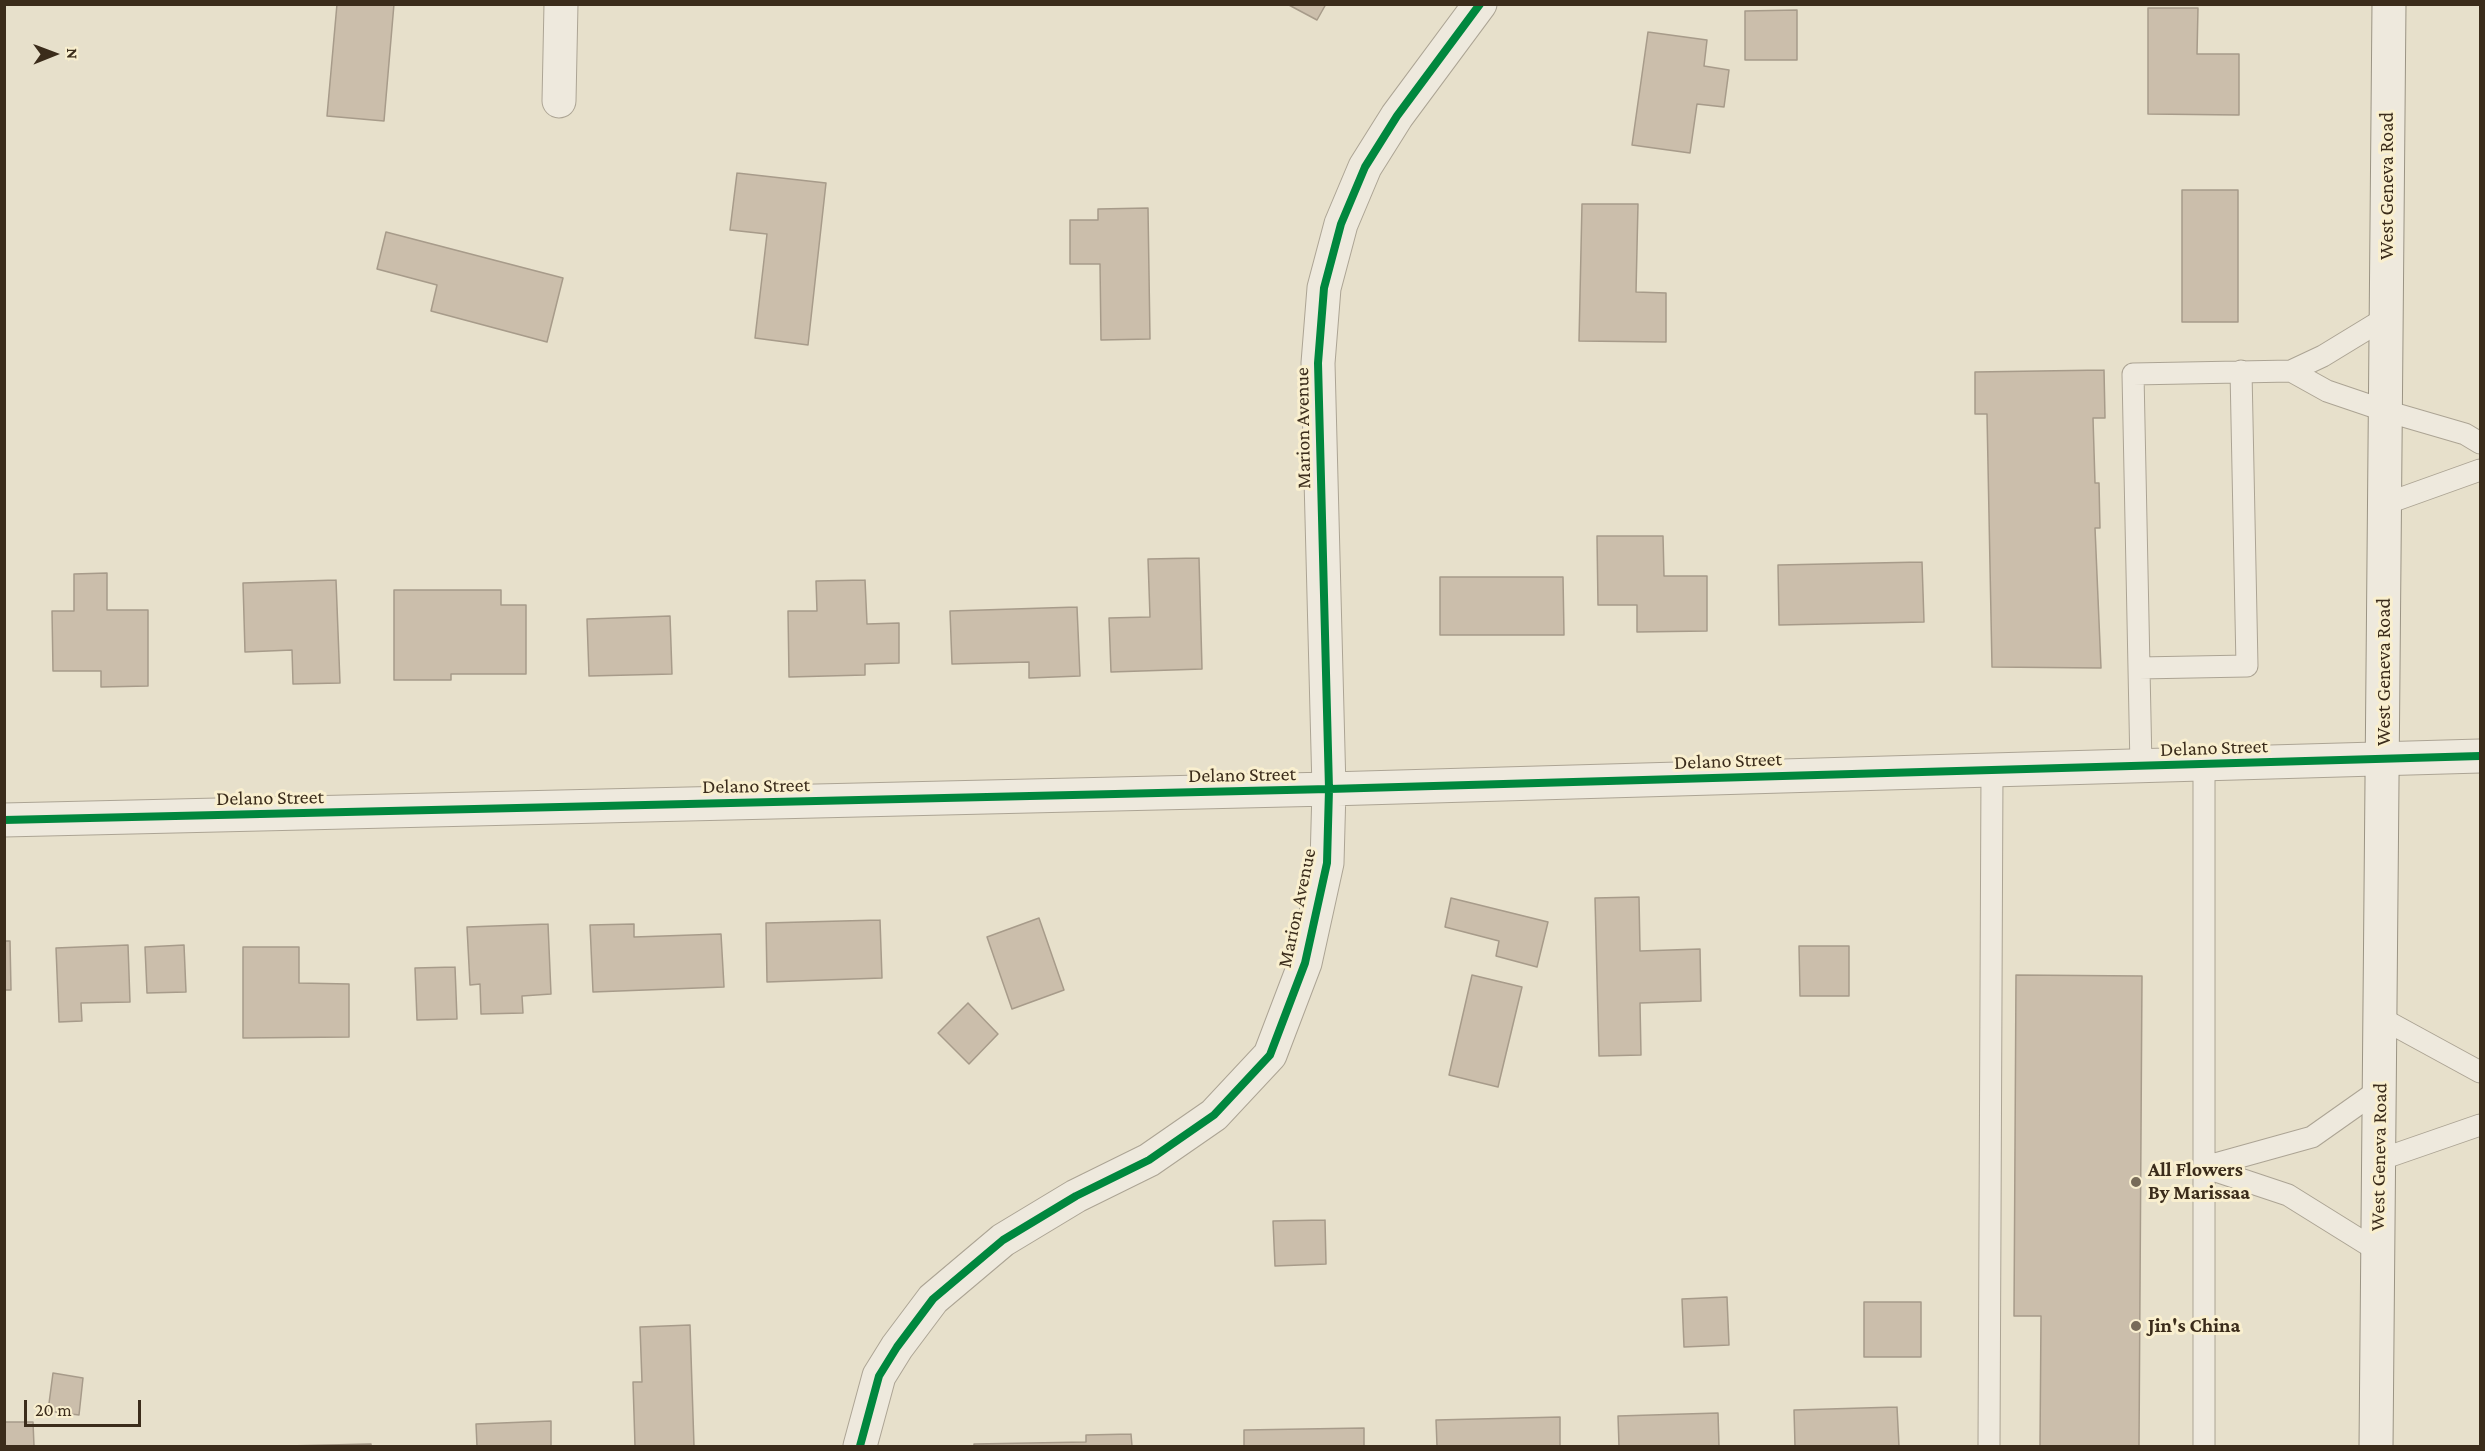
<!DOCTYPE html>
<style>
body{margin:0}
#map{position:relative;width:2485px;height:1451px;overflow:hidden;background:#e7e0cb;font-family:"Crimson Pro",serif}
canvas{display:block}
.frame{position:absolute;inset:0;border:6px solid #3b2c1b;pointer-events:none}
.north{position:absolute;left:24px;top:24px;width:60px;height:60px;-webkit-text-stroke:4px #f9efcf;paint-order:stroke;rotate:89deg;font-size:16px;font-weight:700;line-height:24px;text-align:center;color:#3b2c1b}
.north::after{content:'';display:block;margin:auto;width:21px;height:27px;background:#3b2c1b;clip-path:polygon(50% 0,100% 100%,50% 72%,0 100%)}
.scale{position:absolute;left:24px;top:1400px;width:117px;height:27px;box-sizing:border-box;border:3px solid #3b2c1b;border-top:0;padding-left:8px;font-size:18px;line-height:21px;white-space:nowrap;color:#3b2c1b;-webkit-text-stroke:4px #f9efcf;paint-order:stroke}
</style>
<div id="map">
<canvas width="2485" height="1451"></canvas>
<div class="frame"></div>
<div class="north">N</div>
<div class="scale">20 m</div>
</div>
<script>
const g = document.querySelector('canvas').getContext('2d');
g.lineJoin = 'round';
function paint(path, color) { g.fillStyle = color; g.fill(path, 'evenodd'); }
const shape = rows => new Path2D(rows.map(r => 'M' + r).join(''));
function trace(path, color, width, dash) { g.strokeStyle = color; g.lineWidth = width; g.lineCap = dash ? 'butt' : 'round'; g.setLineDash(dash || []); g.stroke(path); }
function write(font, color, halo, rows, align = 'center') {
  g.font = font + ' "Crimson Pro",serif'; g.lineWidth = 6; g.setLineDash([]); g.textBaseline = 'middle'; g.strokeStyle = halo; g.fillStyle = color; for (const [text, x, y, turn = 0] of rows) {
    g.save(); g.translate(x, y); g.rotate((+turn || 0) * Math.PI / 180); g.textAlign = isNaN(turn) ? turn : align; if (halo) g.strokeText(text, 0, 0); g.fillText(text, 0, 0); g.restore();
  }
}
const building = shape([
 [337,4,394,4,384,121,327,116,337,4],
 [1287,4,1326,4,1317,20,1287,4],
 [2148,8,2198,8,2197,54,2239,54,2239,115,2148,114,2148,8],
 [1797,10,1797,60,1745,60,1745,11,1797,10],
 [1648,32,1707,40,1704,66,1729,70,1724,107,1697,104,1690,153,1632,145,1648,32],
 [737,173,826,183,808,345,755,338,767,234,730,230,737,173],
 [2182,190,2238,190,2238,322,2182,322,2182,190],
 [1582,204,1638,204,1636,292,1666,293,1666,342,1579,341,1582,204],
 [1148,208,1150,339,1101,340,1100,264,1070,264,1070,220,1098,220,1098,209,1148,208],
 [386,232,563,278,547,342,431,311,437,285,377,269,386,232],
 [2104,370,2105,418,2093,418,2095,483,2099,483,2100,528,2095,528,2101,668,1992,667,1987,414,1975,414,1975,372,2104,370],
 [1597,536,1663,536,1664,576,1707,576,1707,631,1637,632,1637,605,1598,605,1597,536],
 [1199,558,1202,669,1111,672,1109,618,1150,617,1148,559,1199,558],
 [1922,562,1924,622,1779,625,1778,565,1922,562],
 [107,573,107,610,148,610,148,686,101,687,101,671,53,671,52,611,74,611,74,574,107,573],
 [1440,577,1563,577,1564,635,1440,635,1440,577],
 [336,580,340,683,293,684,292,650,245,652,243,583,336,580],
 [865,580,867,624,899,623,899,663,865,664,865,675,789,677,788,611,817,611,816,581,865,580],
 [394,590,501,590,501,605,526,605,526,674,451,674,451,680,394,680,394,590],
 [1077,607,1080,676,1029,678,1029,662,952,664,950,611,1077,607],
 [670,616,672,674,589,676,587,619,670,616],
 [1639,897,1640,951,1700,949,1701,1001,1640,1003,1641,1055,1599,1056,1595,898,1639,897],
 [1451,898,1548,922,1537,967,1496,956,1499,941,1445,927,1451,898],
 [1039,918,1064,990,1012,1009,987,937,1039,918],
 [880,920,882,978,767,982,766,923,880,920],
 [548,924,551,994,522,996,523,1013,481,1014,480,984,470,985,467,927,548,924],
 [634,924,634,937,721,934,724,987,593,992,590,925,634,924],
 [4,941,10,941,11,990,4,990,4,941],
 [128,945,130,1002,81,1003,82,1021,59,1022,56,948,128,945],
 [184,945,186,992,147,993,145,947,184,945],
 [1799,946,1849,946,1849,996,1800,996,1799,946],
 [243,947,299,947,299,983,349,984,349,1037,243,1038,243,947],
 [455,967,457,1019,417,1020,415,968,455,967],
 [1472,975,1522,987,1498,1087,1449,1075,1472,975],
 [2016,975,2142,976,2139,1446,2040,1446,2041,1316,2014,1316,2016,975],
 [968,1003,998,1034,969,1064,938,1033,968,1003],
 [1325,1220,1326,1264,1275,1266,1273,1221,1325,1220],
 [1727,1297,1729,1345,1684,1347,1682,1299,1727,1297],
 [1864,1302,1921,1302,1921,1357,1864,1357,1864,1302],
 [690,1325,694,1446,635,1446,633,1382,642,1382,640,1327,690,1325],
 [53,1373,83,1378,79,1415,48,1411,53,1373],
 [1897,1407,1899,1446,1795,1446,1794,1410,1897,1407],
 [1718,1413,1719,1446,1619,1446,1618,1416,1718,1413],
 [1560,1417,1560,1446,1437,1446,1436,1420,1560,1417],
 [551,1421,551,1446,477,1446,476,1424,551,1421],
 [4,1422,33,1422,34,1446,4,1446,4,1422],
 [1364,1428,1364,1446,1244,1446,1244,1430,1364,1428],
 [1131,1434,1132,1446,974,1446,974,1444,1086,1442,1086,1435,1131,1434],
 [371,1444,371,1446,286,1446,371,1444]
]);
paint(building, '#cbbeab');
trace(building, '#a79b8a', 1.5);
const lane = shape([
 [2291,371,2327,391,2386,411,2465,434,2480,443],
 [2385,504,2480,470],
 [2139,668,2247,666,2241,371],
 [2141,767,2133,374,2291,371,2323,356,2387,317],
 [2381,1018,2480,1072],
 [2379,1160,2480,1125],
 [2378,1251,2288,1195,2204,1167,2312,1137,2380,1089],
 [1989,1446,1992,771],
 [2204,1446,2204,764]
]);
const street = shape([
 [559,101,561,4],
 [4,820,1329,789,2480,756],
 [860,1446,879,1376,897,1347,933,1299,1003,1240,1076,1196,1149,1160,1214,1115,1270,1055,1305,963,1327,863,1329,789,1318,363,1324,288,1341,224,1365,167,1397,116,1480,4]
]);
const secondary = shape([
 [2376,1446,2389,4]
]);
trace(lane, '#aca494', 23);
trace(street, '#aca494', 35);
trace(secondary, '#9b9484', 35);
trace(lane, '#eee9dd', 21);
trace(street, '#eee9dd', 33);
trace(secondary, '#eee9dd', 33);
trace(shape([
 [4,820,1329,789,2480,756],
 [860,1446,879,1376,897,1347,933,1299,1003,1240,1076,1196,1149,1160,1214,1115,1270,1055,1305,963,1327,863,1329,789,1318,363,1324,288,1341,224,1365,167,1397,116,1480,4]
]), '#00873e', 8);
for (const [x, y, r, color] of [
 [2136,1182,6,"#776b59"],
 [2136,1326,6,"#776b59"]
]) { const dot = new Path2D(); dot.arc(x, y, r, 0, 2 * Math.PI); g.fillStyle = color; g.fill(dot); trace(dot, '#f9efcf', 2); }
write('20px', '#3b2c1b', '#f9efcf', [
 ["West Geneva Road",2387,186,-90],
 ["Marion Avenue",1303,428,-91],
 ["West Geneva Road",2384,672,-90],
 ["Delano Street",2214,748,-2],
 ["Delano Street",1728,761,-2],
 ["Delano Street",1242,775,-1],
 ["Delano Street",756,786,-1],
 ["Delano Street",270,798,-1],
 ["Marion Avenue",1297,908,-78],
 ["West Geneva Road",2379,1157,-89]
]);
write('bold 20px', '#3b2c1b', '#f9efcf', [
 ["All Flowers",2148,1170],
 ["By Marissaa",2148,1193],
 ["Jin's China",2148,1326]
], 'left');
</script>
